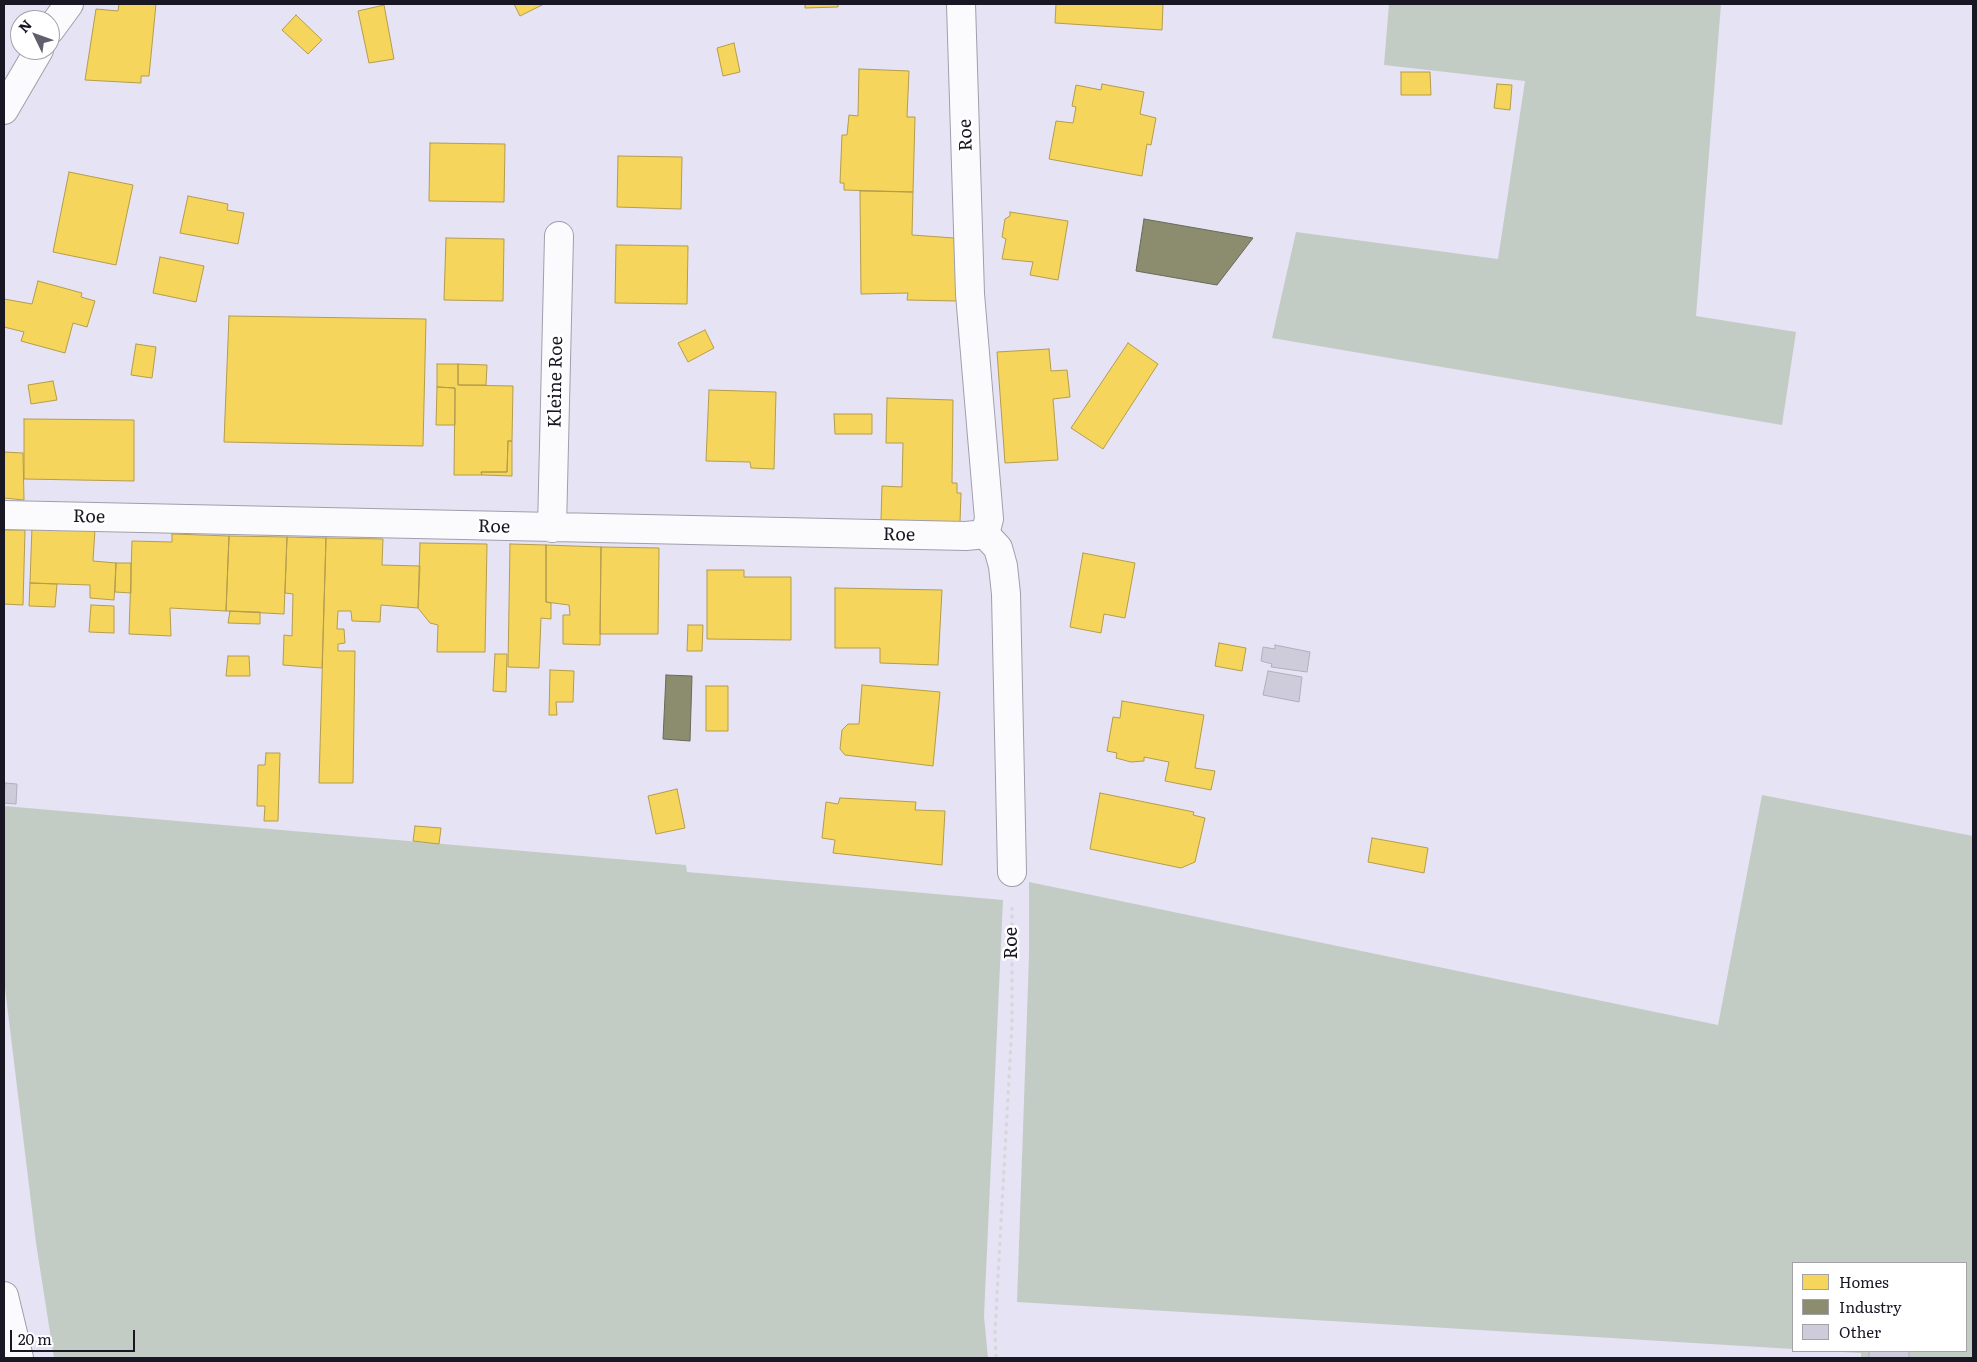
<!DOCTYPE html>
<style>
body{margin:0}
#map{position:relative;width:1977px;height:1362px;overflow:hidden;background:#e6e3f4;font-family:Literata,serif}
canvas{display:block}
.frame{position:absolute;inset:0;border:5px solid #1a1724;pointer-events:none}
.legend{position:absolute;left:1792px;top:1262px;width:175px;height:90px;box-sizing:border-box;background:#fff;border:1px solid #a3a2a7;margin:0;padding:6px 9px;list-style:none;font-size:15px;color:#1a1724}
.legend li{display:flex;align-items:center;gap:10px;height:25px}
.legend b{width:25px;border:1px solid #a3a2a7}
.north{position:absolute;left:10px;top:10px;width:50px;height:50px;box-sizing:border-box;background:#fff;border:1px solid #a3a2a7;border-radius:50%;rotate:312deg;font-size:14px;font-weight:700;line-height:20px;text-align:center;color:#1a1724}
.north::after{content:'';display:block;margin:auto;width:18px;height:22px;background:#615e6d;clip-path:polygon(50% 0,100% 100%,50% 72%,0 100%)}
.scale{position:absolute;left:10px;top:1330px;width:125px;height:22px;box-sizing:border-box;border:2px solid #1a1724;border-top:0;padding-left:6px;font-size:15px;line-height:18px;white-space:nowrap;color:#1a1724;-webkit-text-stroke:4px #fff;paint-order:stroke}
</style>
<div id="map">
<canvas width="1977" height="1362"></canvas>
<div class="frame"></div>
<ul class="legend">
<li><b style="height:14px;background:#f6d55c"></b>Homes</li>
<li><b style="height:14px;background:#8c8c6e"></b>Industry</li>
<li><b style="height:14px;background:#ceccda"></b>Other</li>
</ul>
<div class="north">N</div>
<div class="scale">20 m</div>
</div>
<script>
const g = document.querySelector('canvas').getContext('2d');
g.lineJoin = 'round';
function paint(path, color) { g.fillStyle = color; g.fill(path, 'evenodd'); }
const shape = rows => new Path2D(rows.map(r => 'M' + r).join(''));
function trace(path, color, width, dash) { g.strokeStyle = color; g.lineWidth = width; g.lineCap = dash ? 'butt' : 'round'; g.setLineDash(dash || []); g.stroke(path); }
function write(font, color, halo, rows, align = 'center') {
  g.font = font + ' Literata,serif'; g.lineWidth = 5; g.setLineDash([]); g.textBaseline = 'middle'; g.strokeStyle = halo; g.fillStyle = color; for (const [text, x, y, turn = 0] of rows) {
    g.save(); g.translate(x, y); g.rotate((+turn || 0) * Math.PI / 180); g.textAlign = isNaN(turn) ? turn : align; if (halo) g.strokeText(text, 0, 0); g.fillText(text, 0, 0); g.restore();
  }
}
paint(shape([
 [1389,4,1721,4,1696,316,1796,332,1782,425,1272,338,1296,232,1498,259,1525,81,1384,65],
 [1762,795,1973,836,1973,1358,1861,1358,1861,1353,1824,1351,1966,1351,1966,1263,1793,1263,1793,1349,1017,1302,1029,956,1029,882,1718,1025],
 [4,806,686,865,687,872,1003,900,984,1316,988,1358,54,1358,36,1243,4,980]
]), '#c3ccc4');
const homes = shape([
 [119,4,156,4,149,76,141,76,141,83,85,80,96,9,118,11,119,4],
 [514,4,544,4,520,16,514,4],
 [805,4,838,4,838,7,805,8,805,4],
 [1056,4,1163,4,1162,30,1055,23,1056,4],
 [384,5,394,59,369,63,358,11,384,5],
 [296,15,322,40,308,54,282,30,296,15],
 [734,43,740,72,723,76,717,48,734,43],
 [859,69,909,71,907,117,915,117,913,192,844,190,844,183,840,183,842,135,847,135,849,115,858,116,859,69],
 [1401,72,1430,72,1431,95,1401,95,1401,72],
 [1102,84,1144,92,1140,114,1156,118,1151,145,1147,144,1142,176,1049,159,1056,121,1073,123,1076,107,1072,106,1076,85,1101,90,1102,84],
 [1497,84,1512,85,1510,110,1494,108,1497,84],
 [430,143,505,144,504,202,429,201,430,143],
 [618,156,682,157,681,209,617,207,618,156],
 [69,172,133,185,116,265,53,252,69,172],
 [860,191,913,192,912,235,954,238,957,301,907,300,908,293,861,294,860,191],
 [188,196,228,204,227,210,244,213,238,244,180,233,188,196],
 [1010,212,1068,221,1058,280,1030,275,1033,262,1002,259,1006,239,1002,237,1005,219,1010,216,1010,212],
 [446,238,504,239,503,301,444,300,446,238],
 [616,245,688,246,687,304,615,303,616,245],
 [160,257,204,266,196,302,153,293,160,257],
 [38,281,82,293,81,297,95,301,87,327,73,323,65,353,21,341,24,332,4,327,4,299,32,304,38,281],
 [229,316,426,319,423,446,224,442,229,316],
 [705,330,714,348,688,362,678,343,705,330],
 [1128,343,1158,364,1103,449,1071,428,1128,343],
 [136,344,156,347,152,378,131,375,136,344],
 [1049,349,1051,371,1067,370,1070,397,1053,399,1058,460,1005,463,997,352,1049,349],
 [437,364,458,364,458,385,513,386,512,441,508,441,507,472,481,472,482,475,454,475,455,388,437,387,437,364],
 [458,364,487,365,486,385,458,385,458,364],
 [53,381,57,400,31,404,28,385,53,381],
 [437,387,455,388,455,425,436,425,437,387],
 [709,390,776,392,774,469,751,468,750,462,706,461,709,390],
 [887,398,953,400,952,483,957,483,957,493,961,493,960,522,881,520,882,486,902,487,903,443,886,443,887,398],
 [834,414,872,414,872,434,835,434,834,414],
 [24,419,134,420,134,481,24,479,24,419],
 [508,441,512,441,512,476,482,475,481,472,507,472,508,441],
 [4,452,23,453,24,500,4,498,4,452],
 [32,527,95,529,93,561,116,563,114,600,90,598,90,585,30,583,32,527],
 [4,530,25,530,23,605,4,604,4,530],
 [172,534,229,536,226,611,170,608,171,636,129,634,132,541,172,542,172,534],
 [229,536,287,537,284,614,226,611,229,536],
 [287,537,326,538,322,668,283,665,284,635,292,636,293,594,285,593,287,537],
 [326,538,383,539,382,565,420,566,418,608,381,605,380,622,352,621,351,611,338,611,337,629,344,629,345,643,338,644,338,651,355,651,353,783,319,783,326,538],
 [420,543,487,544,485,652,437,652,438,625,430,623,418,608,420,543],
 [510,544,546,545,546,602,551,603,551,619,541,618,539,668,508,667,510,544],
 [546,545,601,547,600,645,563,644,563,615,570,615,569,605,546,602,546,545],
 [601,547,659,548,658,634,600,634,601,547],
 [1083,553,1135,563,1125,618,1104,614,1101,633,1070,627,1083,553],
 [116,563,131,563,131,593,115,592,116,563],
 [707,570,744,570,744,577,791,577,791,640,707,639,707,570],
 [30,583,57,584,55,607,29,606,30,583],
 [835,588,942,590,938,665,880,663,880,648,835,648,835,588],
 [91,605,114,606,114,633,89,632,91,605],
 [230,611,260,612,260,624,228,623,230,611],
 [688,625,703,625,702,651,687,651,688,625],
 [1219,643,1246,648,1242,671,1215,666,1219,643],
 [495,654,507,654,506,692,493,691,495,654],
 [228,656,249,656,250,676,226,676,228,656],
 [550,670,574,671,573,702,556,702,557,715,549,715,550,670],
 [862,685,940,692,933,766,845,755,840,749,842,730,848,724,859,724,862,685],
 [706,686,728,686,728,731,706,731,706,686],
 [1122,701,1204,715,1195,768,1215,771,1211,790,1165,781,1169,762,1144,757,1144,761,1131,762,1116,758,1117,753,1107,751,1113,717,1120,718,1122,701],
 [266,753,280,753,278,821,264,821,265,806,257,806,258,765,265,765,266,753],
 [677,789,685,828,656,834,648,796,677,789],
 [1100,793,1194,812,1193,815,1205,818,1195,862,1181,868,1090,849,1100,793],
 [840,798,916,802,915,810,945,811,942,865,833,853,835,840,822,838,826,802,838,804,840,798],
 [415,826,441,828,439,844,413,841,415,826],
 [1372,838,1428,848,1424,873,1368,862,1372,838]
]);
paint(homes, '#f6d55c');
trace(homes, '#b49c4b', 1);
const industry = shape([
 [1144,219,1253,238,1217,285,1136,271,1144,219],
 [666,675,692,676,690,741,663,739,666,675]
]);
paint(industry, '#8c8c6e');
trace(industry, '#6a6958', 1);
const building = shape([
 [1275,645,1310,652,1307,672,1271,667,1272,664,1261,661,1263,647,1275,649,1275,645],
 [1268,671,1302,677,1299,702,1263,695,1268,671],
 [5,783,17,784,16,804,4,803,5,783],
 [1869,1351,1909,1351,1909,1358,1869,1358,1869,1351]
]);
paint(building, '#ceccda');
trace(building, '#b1afbc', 1);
const street = shape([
 [961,4,970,294,989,519,985,534],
 [50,30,69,4],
 [4,110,39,50],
 [4,515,966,536,985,534],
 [552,528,559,236],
 [985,534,998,548,1003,566,1006,594,1012,872],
 [4,1296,19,1358]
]);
trace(street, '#a19eac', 30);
trace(shape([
 [996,1358,995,1332,1012,1024,1012,907]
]), '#d8d6db', 3, [4, 4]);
trace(street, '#fbfbfd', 28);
write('18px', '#1a1724', '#fff', [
 ["Roe",966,135,-92],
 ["Kleine Roe",556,382,-89],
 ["Roe",89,517,1],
 ["Roe",494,527,1],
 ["Roe",899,535,1],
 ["Roe",1012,943,-90]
]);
</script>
